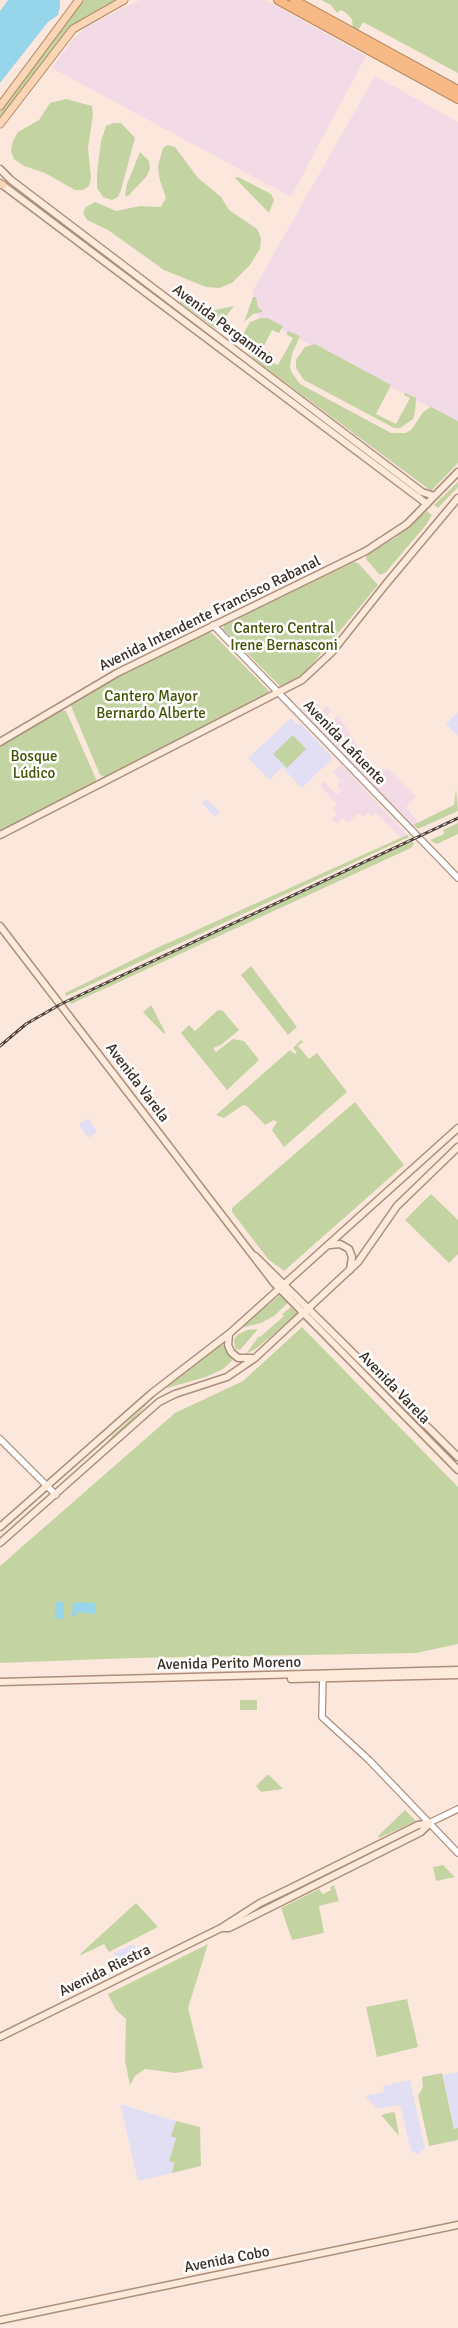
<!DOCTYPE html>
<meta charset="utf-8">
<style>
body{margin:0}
canvas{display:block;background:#fce7dc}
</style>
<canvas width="458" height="2328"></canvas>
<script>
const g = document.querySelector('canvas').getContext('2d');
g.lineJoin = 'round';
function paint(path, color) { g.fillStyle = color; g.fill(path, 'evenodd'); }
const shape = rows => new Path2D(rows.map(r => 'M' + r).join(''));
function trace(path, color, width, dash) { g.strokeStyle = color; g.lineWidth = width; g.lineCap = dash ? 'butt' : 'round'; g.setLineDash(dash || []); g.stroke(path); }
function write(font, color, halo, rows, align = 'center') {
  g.font = font + ' Signika,sans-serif'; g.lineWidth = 5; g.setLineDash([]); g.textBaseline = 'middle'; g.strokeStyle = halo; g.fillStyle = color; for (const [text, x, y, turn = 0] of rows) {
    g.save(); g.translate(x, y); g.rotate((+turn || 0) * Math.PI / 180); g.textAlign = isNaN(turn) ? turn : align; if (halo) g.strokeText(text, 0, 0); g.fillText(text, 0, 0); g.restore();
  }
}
paint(shape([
 [140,0,265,0,366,56,291,197,52,68,71,42,87,26],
 [375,76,458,122,458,422,261,319,255,312,252,292],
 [305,702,320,713,327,706,332,711,324,719,329,724,338,715,374,772,379,776,387,768,416,797,406,807,419,823,413,825,299,710],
 [341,764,407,835,401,838,376,813,372,816,368,813,363,817,358,813,348,823,343,818,337,824,332,819,337,814,332,809,337,804,320,786,324,781,337,795,341,791,337,785,341,781,333,772]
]), '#f2dbe7');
paint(shape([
 [458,712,458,736,446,724],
 [291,718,298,725,300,723,333,758,302,788,282,767,270,780,248,758],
 [206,799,220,812,215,817,202,803],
 [88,1118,97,1131,89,1138,79,1125],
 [134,1944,141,1959,121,1969,113,1953],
 [458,2072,458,2128,454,2129,443,2075],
 [410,2080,425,2149,417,2154,411,2151,400,2105,377,2109,365,2096,384,2092,383,2086],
 [120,2104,176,2121,171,2136,176,2137,169,2161,174,2163,172,2173,138,2181]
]), '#e2dff5');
paint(shape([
 [84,0,120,0,75,24,0,120,0,111],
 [321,0,458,0,458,73,363,22,358,31,353,29,352,19,346,13,341,10,337,13,331,5],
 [66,99,92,106,93,115,88,148,91,178,89,186,83,190,75,190,45,173,24,166,14,159,11,151,13,141,18,132,39,120,50,103],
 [113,123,121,123,135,138,121,190,118,197,112,200,103,197,97,188,97,173,101,141,106,126],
 [167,145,175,147,198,178,221,197,229,210,257,229,261,238,260,249,250,265,232,283,219,288,206,287,164,270,108,230,87,220,83,213,86,207,95,202,116,211,140,206,161,207,166,198,159,177,158,166,163,148],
 [140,152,149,161,150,168,147,176,128,196,125,196,127,184],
 [238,177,271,194,274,200,269,213,235,178],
 [253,297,256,297,258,307,263,312,253,314,244,322],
 [178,301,210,311,234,306,216,329],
 [261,318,267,318,283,326,279,333,272,330,263,348,274,355,271,362,278,365,293,338,286,334,288,331,300,336,292,354,290,367,292,373,300,384,391,433,406,433,412,429,423,412,431,407,458,421,458,463,431,491,254,359,247,350,243,334,250,322],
 [315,344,391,385,376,414,396,424,410,398,404,395,405,393,416,398,415,412,413,419,400,428,394,428,304,380,296,368,296,360,305,347],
 [458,482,458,487,438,508,434,505],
 [427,511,432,515,426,525,386,572,380,575,366,559,367,554,395,538],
 [354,562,358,563,378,585,304,674,282,688,223,629,224,625],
 [208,632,212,633,269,691,268,693,106,777,100,775,71,706,72,702,138,662,146,662],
 [61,710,66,711,96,779,95,782,0,831,0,746],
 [293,735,306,749,287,768,273,754],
 [456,789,458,811,418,829,413,825,454,805],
 [458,823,458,834,437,844,430,840,444,834,443,830],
 [407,835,409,837,66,996,65,993,159,947],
 [412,841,414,844,411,848,71,1004,69,1001],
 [251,966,297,1027,288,1035,241,975],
 [151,1005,165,1032,164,1034,143,1012],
 [218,1010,223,1011,239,1030,221,1045,213,1048,216,1052,233,1039,244,1041,259,1060,227,1090,181,1033,189,1025,195,1031],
 [301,1040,303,1042,298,1046,309,1059,317,1053,347,1092,284,1147,272,1130,277,1122,274,1120,265,1125,247,1106,243,1105,224,1118,216,1115,290,1050,295,1054,297,1052,293,1048],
 [355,1102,404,1165,284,1271,268,1259,232,1212,232,1208],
 [431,1194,458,1220,458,1254,449,1263,405,1220],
 [280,1295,288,1303,274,1316,261,1323,241,1328],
 [291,1307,298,1314,257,1348,246,1354,259,1336,260,1337,284,1316,282,1314],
 [302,1327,458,1487,458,1644,416,1653,133,1658,0,1663,0,1566,175,1413,243,1381],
 [258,1329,240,1350,235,1349,234,1340,237,1335,247,1330],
 [222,1344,233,1360,223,1369,206,1377,163,1389],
 [147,1404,135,1418,103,1447,113,1435],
 [240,1700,257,1700,257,1710,240,1710],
 [267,1775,269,1775,283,1789,261,1792,256,1786],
 [405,1810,416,1821,379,1838,378,1836],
 [443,1865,455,1877,436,1881,433,1867],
 [334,1885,339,1901,319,1906,324,1933,292,1940,281,1908,319,1889,323,1894,331,1890,330,1887],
 [136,1903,158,1927,109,1952,104,1944,81,1955,80,1954],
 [208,1944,188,2008,203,2068,176,2073,145,2069,135,2076,130,2085,125,2061,126,2019,116,2010,108,1994],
 [407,1999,418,2047,377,2057,366,2007],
 [442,2073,454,2129,458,2128,458,2140,429,2146,418,2096,423,2087,422,2077],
 [393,2112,395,2113,399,2136,381,2115],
 [176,2121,200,2127,201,2166,172,2173,174,2163,169,2161,176,2138,171,2136]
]), '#c3d4a2');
paint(shape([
 [8,0,60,0,60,7,58,15,48,22,0,83,0,11],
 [55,1602,64,1602,63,1619,55,1619],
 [73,1602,96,1603,95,1614,77,1612,76,1616,72,1616]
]), '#97d5ea');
const tertiary = shape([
 [213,625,458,878],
 [0,1439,56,1495],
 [323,1674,322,1717,369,1760,458,1853],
 [429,1823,458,1809]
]);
const secondary = shape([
 [0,169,11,180,306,404,422,492,434,496],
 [0,183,427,504],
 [0,742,117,673,366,551,407,524,458,472],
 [0,835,302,680,332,652,386,584,458,498],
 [0,926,274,1283,458,1470],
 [330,1245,340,1244,349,1249,352,1257,350,1270],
 [255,1256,458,1457],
 [229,1335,228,1345,231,1352,238,1358,252,1358],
 [0,1527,152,1393,230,1333,458,1128],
 [0,1543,159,1402,175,1394,227,1377,255,1358,358,1262,397,1206,458,1147],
 [291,1679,458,1675],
 [0,1682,458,1670],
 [221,1928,229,1928,421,1832,429,1824],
 [0,2037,221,1928,260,1903,289,1889,418,1825,429,1823],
 [0,2320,458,2225]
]);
const primary = shape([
 [0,106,79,0],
 [0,124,73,29,124,0],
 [0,184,3,185]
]);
const motorway = shape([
 [278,0,458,99],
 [294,0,458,90]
]);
trace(tertiary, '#ad8e7c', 8);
trace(secondary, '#ad8e7c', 9);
trace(primary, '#b48865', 9);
trace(motorway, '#b48865', 10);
trace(tertiary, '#fff', 5.5);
trace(secondary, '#fdeadb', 6);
trace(primary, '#fad6b7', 7);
trace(motorway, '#f7ba87', 8);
const rail = shape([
 [0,1046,26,1024,61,1004,458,818]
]);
trace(rail, '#52443d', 3);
trace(rail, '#fff', 1, [4]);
write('15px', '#392c25', '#fff', [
 ["Avenida Pergamino",223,325,37],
 ["Avenida Intendente Francisco Rabanal",210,614,-26],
 ["Avenida Lafuente",344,743,46],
 ["Avenida Varela",137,1083,53],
 ["Avenida Varela",394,1388,46],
 ["Avenida Perito Moreno",229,1664,-1],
 ["Avenida Riestra",105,1971,-26],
 ["Avenida Cobo",227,2260,-11]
]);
write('15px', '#405201', '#fff', [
 ["Cantero Central",284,629],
 ["Irene Bernasconi",284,646],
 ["Cantero Mayor",151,697],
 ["Bernardo Alberte",151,714],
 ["Bosque",34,757],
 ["Lúdico",34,774]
]);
</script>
